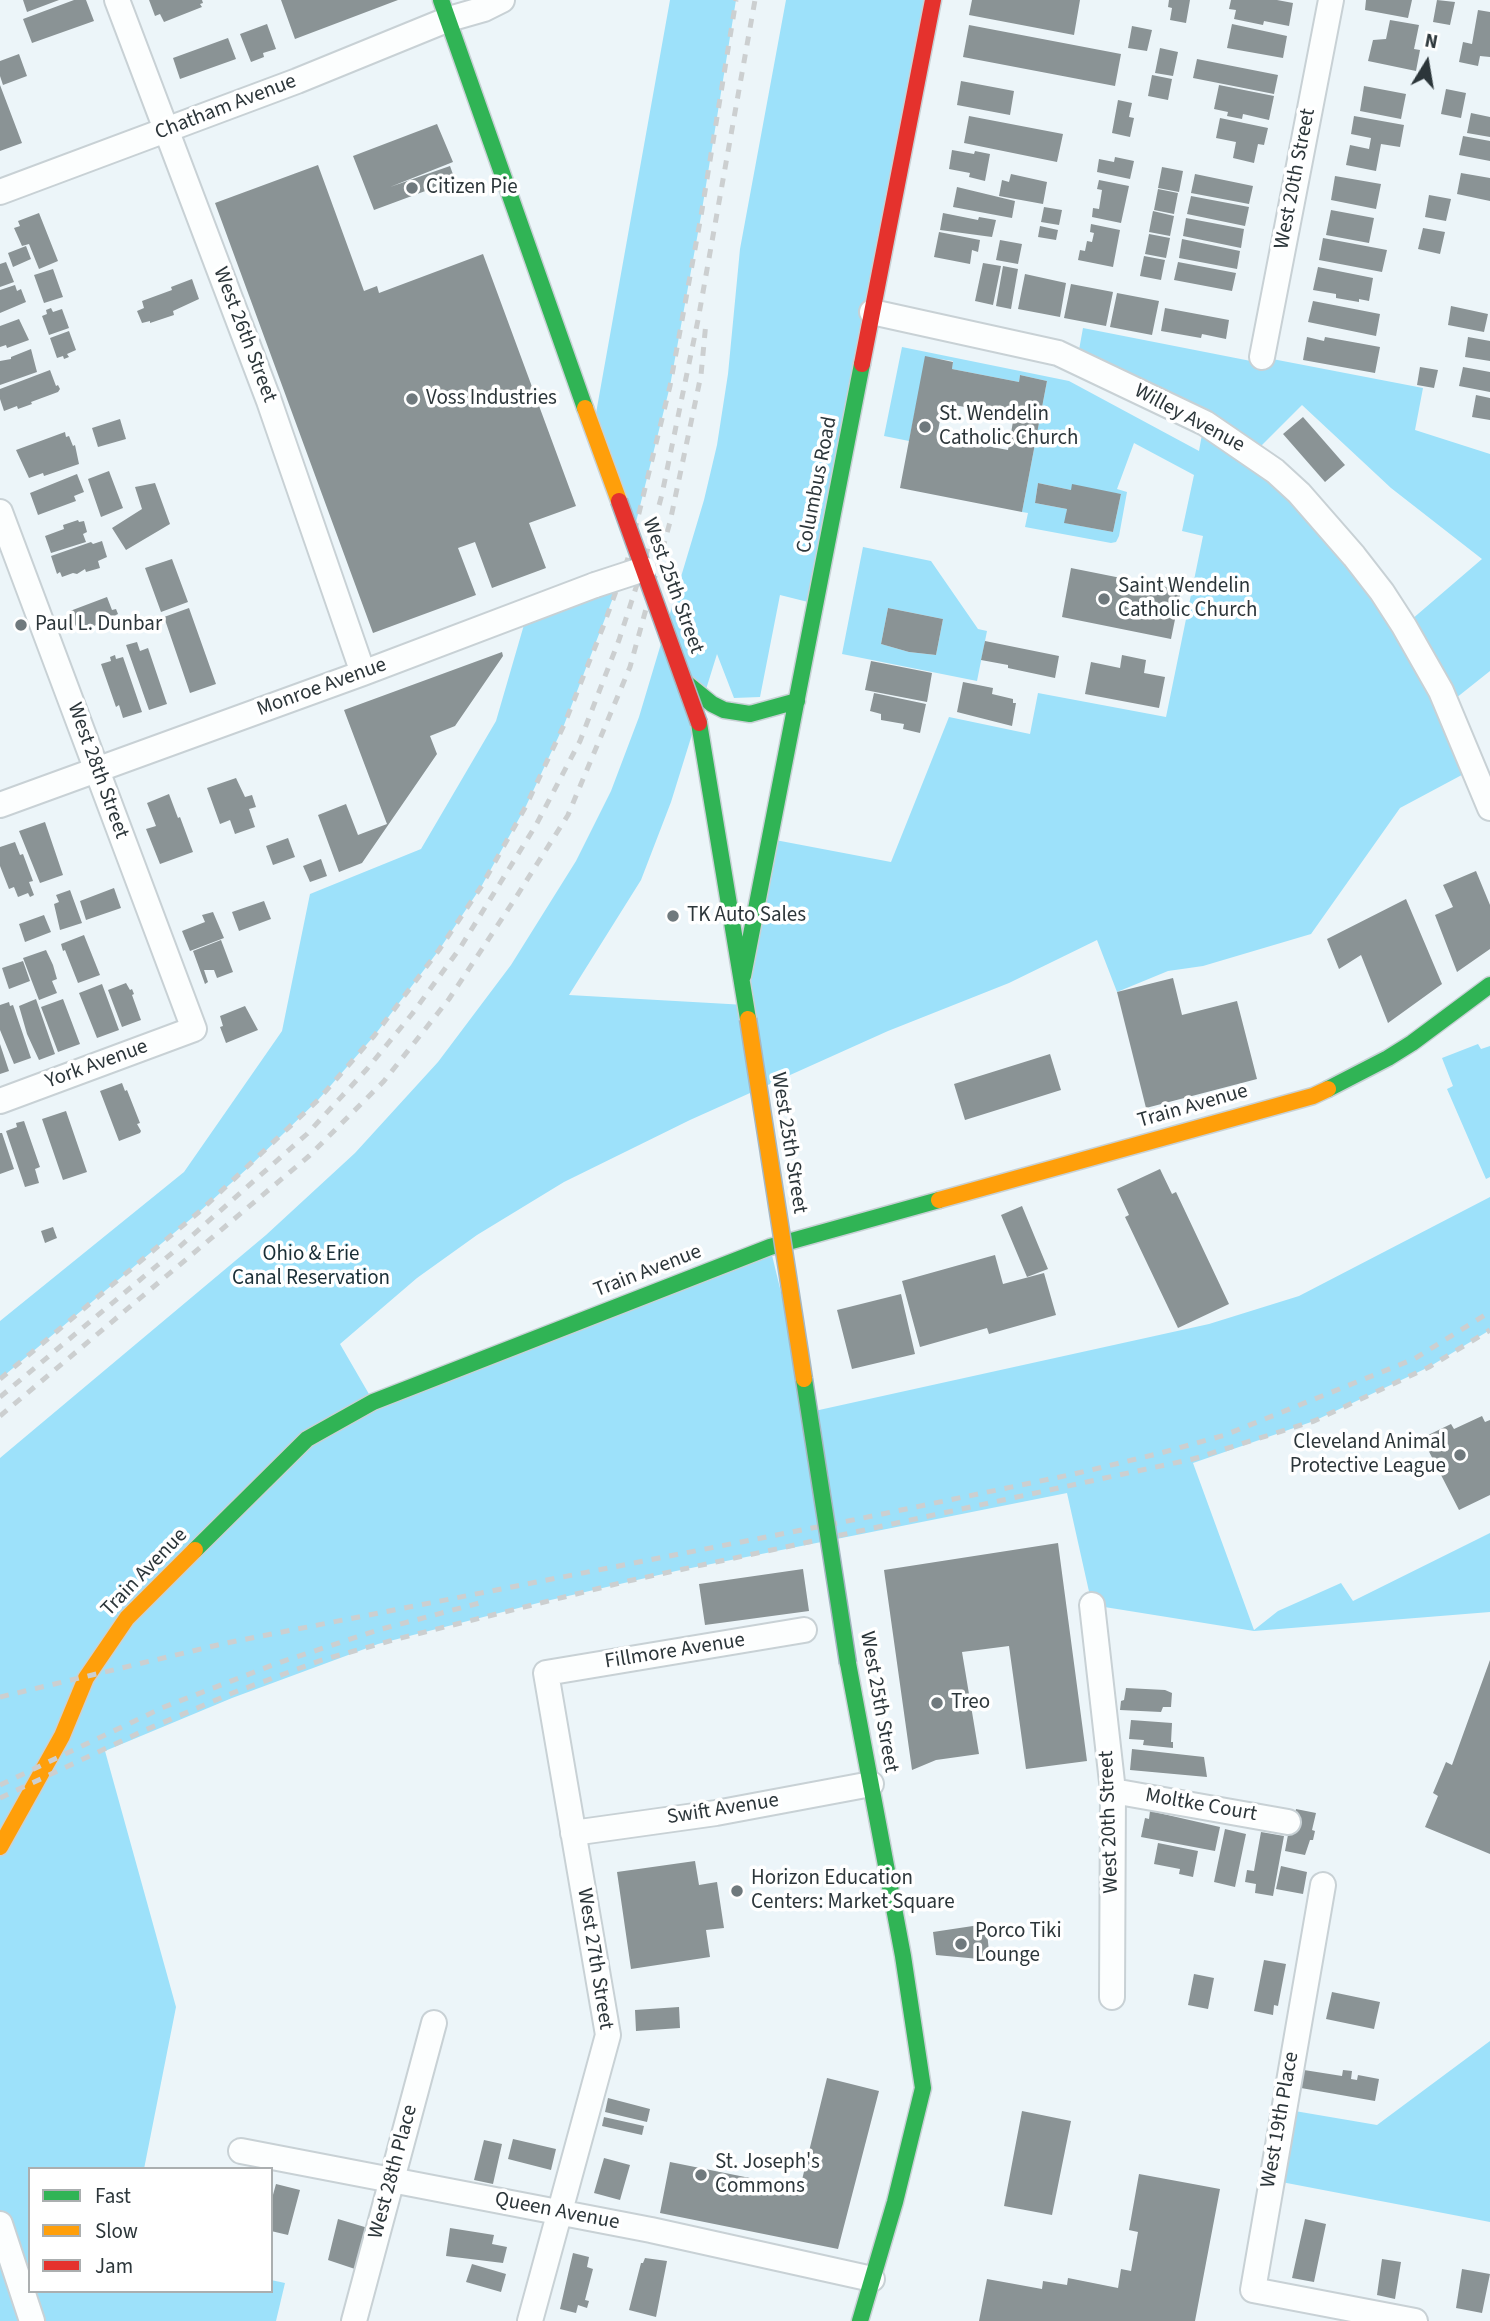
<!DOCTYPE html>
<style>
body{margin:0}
#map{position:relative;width:1490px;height:2321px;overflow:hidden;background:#ecf5f9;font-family:"Source Sans 3",sans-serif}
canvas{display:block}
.legend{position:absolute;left:28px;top:2167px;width:245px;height:126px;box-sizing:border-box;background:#fff;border:2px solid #abafb0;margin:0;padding:9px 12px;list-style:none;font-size:21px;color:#2c363a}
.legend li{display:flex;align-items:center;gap:14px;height:35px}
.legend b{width:35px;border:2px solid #abafb0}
.north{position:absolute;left:1392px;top:28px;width:70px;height:70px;-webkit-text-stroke:5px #fff;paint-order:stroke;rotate:11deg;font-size:19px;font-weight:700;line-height:28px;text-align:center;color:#2c363a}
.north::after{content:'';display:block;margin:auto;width:24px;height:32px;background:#2c363a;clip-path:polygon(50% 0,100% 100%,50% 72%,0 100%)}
</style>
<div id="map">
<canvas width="1490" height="2321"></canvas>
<ul class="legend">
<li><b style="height:9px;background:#30b455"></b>Fast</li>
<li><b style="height:9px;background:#ff9f0a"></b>Slow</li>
<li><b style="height:9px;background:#e5322d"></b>Jam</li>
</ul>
<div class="north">N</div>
</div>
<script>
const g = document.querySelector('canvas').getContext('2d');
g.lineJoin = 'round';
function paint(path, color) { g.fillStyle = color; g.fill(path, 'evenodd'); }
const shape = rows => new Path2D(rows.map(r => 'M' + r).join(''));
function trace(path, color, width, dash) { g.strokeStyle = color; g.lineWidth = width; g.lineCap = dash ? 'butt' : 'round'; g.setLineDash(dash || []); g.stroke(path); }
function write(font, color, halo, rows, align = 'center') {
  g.font = font + ' "Source Sans 3",sans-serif'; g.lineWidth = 7; g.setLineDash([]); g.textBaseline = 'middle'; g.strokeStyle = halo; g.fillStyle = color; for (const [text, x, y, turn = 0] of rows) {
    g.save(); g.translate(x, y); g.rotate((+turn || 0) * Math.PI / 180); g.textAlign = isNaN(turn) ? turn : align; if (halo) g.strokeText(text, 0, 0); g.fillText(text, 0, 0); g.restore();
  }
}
paint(shape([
 [670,0,736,0,701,216,670,386,632,538,593,430],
 [786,0,933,0,816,604,780,595,760,697,734,698,717,654,671,802,641,880,569,995,746,1005,770,839,891,862,949,717,1030,734,1038,693,1166,717,1203,536,1182,531,1194,475,1134,443,1117,489,1127,492,1119,536,1116,542,1111,543,1025,527,1028,513,1022,512,1047,381,1020,375,1019,382,952,369,953,361,926,357,909,441,884,436,902,347,1069,381,1199,451,1204,423,1077,361,1083,328,1261,363,1262,357,1423,388,1415,430,1490,454,1490,671,1446,706,1473,769,1400,808,1311,934,1203,966,1168,971,1117,992,1097,940,1009,983,888,1031,690,1120,564,1182,477,1235,417,1278,340,1344,373,1401,770,1247,810,1412,1209,1324,1299,1296,1490,1197,1490,1330,1429,1367,1314,1421,1193,1463,1254,1630,1278,1611,1341,1583,1353,1601,1490,1533,1490,1612,1254,1631,1092,1605,1067,1493,676,1571,542,1602,378,1644,232,1698,105,1751,176,2007,144,2169,30,2169,30,2291,271,2291,271,2280,285,2283,276,2321,0,2321,0,1458,266,1235,355,1153,438,1062,511,965,576,861,611,791,639,717,704,500,717,445,728,374,740,249],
 [1302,405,1391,488,1482,559,1404,626,1253,454],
 [1038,483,1071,490,1121,494,1113,532,1065,523,1067,509,1035,503],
 [863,547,931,561,978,629,987,631,977,681,842,654],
 [888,608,943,619,936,655,909,652,881,644],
 [621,577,564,725,526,806,481,887,439,950,374,1036,318,1100,250,1166,199,1212,0,1379,0,1321,184,1172,282,1031,310,894,421,849,496,721,528,611],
 [1478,1044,1481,1049,1490,1046,1490,1177,1486,1179,1447,1089,1453,1086,1442,1058],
 [1490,2041,1490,2222,1271,2180,1283,2109,1377,2125]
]), '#9de1fa');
paint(shape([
 [23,0,59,0,27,12],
 [74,0,86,0,94,21,32,43,23,19],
 [149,0,202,0,203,3,200,4,202,7,164,22,160,14,155,16],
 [281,0,398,0,295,39],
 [972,0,1080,0,1074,35,969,15],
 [1169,0,1190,0,1186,23,1170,20,1172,8,1168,7],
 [1231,0,1277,0,1293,3,1289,26,1264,21,1263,25,1234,19,1236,10,1229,9],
 [1366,0,1412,0,1408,18,1365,10],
 [1437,0,1455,2,1450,25,1433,22],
 [1478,10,1490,12,1490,57,1480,56,1478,66,1459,62,1463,42,1472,44],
 [1390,20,1419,25,1414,49,1420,50,1416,71,1368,61,1373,40,1386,39],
 [267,24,276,49,263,53,264,57,251,62,240,34],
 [1232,24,1287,36,1283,58,1227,48],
 [969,25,1121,54,1115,86,963,57],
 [1132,26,1152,30,1147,51,1128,48],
 [228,38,236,59,180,79,173,58],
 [1160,48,1178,52,1173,76,1155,73],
 [19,54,27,76,3,85,0,76,0,61],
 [1197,59,1278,75,1274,94,1193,78],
 [1152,75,1172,79,1168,100,1148,96],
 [961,81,1014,91,1010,115,957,105],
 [0,85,22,143,0,151],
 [1219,85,1274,96,1269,120,1243,114,1242,119,1227,116,1228,112,1214,109],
 [1364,86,1406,94,1401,119,1360,111],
 [1446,89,1466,93,1461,118,1441,114],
 [1118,100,1132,103,1129,117,1134,118,1130,137,1112,133],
 [1471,113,1490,117,1490,137,1467,133],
 [969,116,1063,134,1057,162,964,143],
 [1354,116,1404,125,1400,147,1381,144,1376,171,1346,165,1350,145,1369,149,1371,138,1351,134],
 [1220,118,1268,128,1264,145,1258,144,1254,163,1233,158,1236,142,1216,138],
 [437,124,453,162,390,187,450,166,455,180,374,210,353,156],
 [1463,136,1490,141,1490,161,1459,155],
 [952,150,974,154,975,151,990,154,985,181,969,177,970,173,949,169],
 [1115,157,1134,161,1130,179,1097,172,1099,159,1114,162],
 [318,165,364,291,377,286,379,293,483,254,576,506,529,523,546,568,492,588,475,542,458,548,476,595,373,633,215,203],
 [1162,167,1183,171,1179,192,1158,188],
 [1461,173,1490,178,1490,201,1457,194],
 [1011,174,1047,182,1043,204,999,196,1002,180,1009,182],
 [1195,174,1253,186,1249,204,1191,193],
 [1335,176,1381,184,1376,209,1331,200],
 [1099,180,1129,186,1121,223,1092,217,1093,208,1099,209,1102,190,1097,189],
 [957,187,1015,201,1012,218,953,207],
 [1158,189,1178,193,1174,214,1154,210],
 [1429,195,1451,199,1446,221,1425,217],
 [1191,196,1249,207,1245,226,1187,214],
 [1044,207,1062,210,1059,225,1041,222],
 [1331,210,1374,218,1369,243,1326,235],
 [1153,211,1174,216,1170,236,1149,232],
 [39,213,58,261,39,269,29,244,22,246,14,228,20,226,18,221],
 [943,213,978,220,979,217,996,220,992,237,940,230],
 [1186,218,1244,229,1241,248,1183,236],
 [1091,224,1120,230,1113,267,1078,260,1080,250,1085,251,1087,241,1092,242,1094,233,1090,232],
 [1040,226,1058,230,1056,240,1038,237],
 [1423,228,1445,232,1440,254,1418,249],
 [939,232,980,240,978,252,972,250,970,264,934,257],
 [1149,234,1170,238,1166,258,1145,254],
 [1323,238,1387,250,1382,272,1319,260],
 [1182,239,1240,251,1237,269,1179,258],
 [1000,240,1022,244,1018,264,996,260],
 [26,246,31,259,13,267,8,253],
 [1144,256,1165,260,1161,280,1140,276],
 [6,262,14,282,0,287,0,264],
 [1178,262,1236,273,1232,291,1174,280],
 [983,263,1001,266,993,305,975,301],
 [1003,266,1018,269,1011,309,996,306],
 [1318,267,1373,278,1369,301,1359,299,1359,302,1336,298,1336,294,1313,290],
 [53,269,63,297,44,303,34,275],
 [1025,274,1066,283,1060,317,1018,309],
 [192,279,199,299,173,311,174,315,150,323,150,321,142,323,137,311,144,308,142,301,172,290,171,287],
 [1071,284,1113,292,1106,326,1064,318],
 [15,285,17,291,21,289,26,302,0,313,0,290],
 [1117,293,1159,301,1152,335,1110,327],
 [1313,301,1380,314,1376,336,1308,322],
 [1451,306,1488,314,1484,332,1448,325],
 [51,308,53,312,62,309,69,328,49,335,42,316,47,314,46,310],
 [1165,308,1229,320,1226,339,1202,334,1201,338,1161,331],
 [19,319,29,340,7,348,6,345,0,347,0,326],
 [69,331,76,350,67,354,69,357,64,359,63,356,57,358,50,338],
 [1307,337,1324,341,1325,337,1380,347,1375,373,1303,360],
 [1468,337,1490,341,1490,361,1465,357],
 [31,349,37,372,0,385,0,361,11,359,11,357],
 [925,356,953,362,952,369,1019,382,1020,375,1047,381,1022,512,900,488],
 [943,403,1014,416,1008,450,937,437],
 [1420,367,1438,370,1434,388,1417,385],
 [1463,367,1490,372,1490,392,1459,386],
 [50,370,56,386,58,385,60,389,58,392,31,402,32,404,18,409,17,406,4,411,0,399,0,389],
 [1476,395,1490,398,1490,420,1472,417],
 [1303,417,1345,465,1325,482,1283,434],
 [120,419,126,439,98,447,92,428],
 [65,432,66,437,69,436,73,446,75,445,79,464,44,476,43,473,29,478,16,450],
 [109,471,123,508,101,517,88,479],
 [77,474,84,492,74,496,76,501,38,515,30,493],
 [155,483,170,524,126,550,112,528,142,509,135,487],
 [1038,483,1071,490,1072,484,1121,494,1113,532,1064,523,1067,509,1035,503],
 [78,520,79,522,84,521,87,532,83,534,86,542,51,553,45,536,64,529,63,525],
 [102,541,107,557,98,561,100,568,86,572,85,569,77,574,73,573,62,577,60,572,57,574,51,556,91,542,93,544],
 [172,559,188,602,161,612,145,568],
 [1071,568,1181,590,1171,639,1062,617],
 [107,597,112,610,116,609,118,614,114,616,115,618,78,632,70,611],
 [189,608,216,684,190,693,164,617],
 [888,608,943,619,936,655,909,652,881,644],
 [985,641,1059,656,1055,678,1008,668,1008,665,981,660],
 [137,642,140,651,148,648,167,704,149,710,126,645],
 [502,652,503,656,455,726,430,736,437,754,362,863,339,872,318,815,346,804,358,835,387,824,344,710],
 [115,655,116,659,123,657,142,712,123,718,119,705,116,707,101,664,111,661,110,657],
 [1122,655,1146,660,1144,673,1165,677,1159,708,1085,694,1091,662,1120,668],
 [871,661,932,673,927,702,865,690],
 [963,682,993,688,992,694,1013,699,1013,703,1016,703,1012,726,957,712],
 [874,693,926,704,920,733,903,729,904,724,881,720,881,714,870,711],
 [236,778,245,797,252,795,256,807,249,809,255,827,235,834,230,820,220,824,207,788],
 [169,794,178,818,180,817,193,852,160,864,146,829,156,826,147,803],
 [45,822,63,875,40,883,19,831],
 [288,838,295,857,273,865,266,846],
 [15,842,20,855,23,854,33,881,29,882,34,895,30,897,28,893,18,897,14,887,9,889,0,866,0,847],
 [321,859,327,876,310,882,303,866],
 [1476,871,1490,905,1490,949,1457,972,1435,915,1453,907,1443,885],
 [114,888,121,908,86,920,80,901],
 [70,890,82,923,60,930,54,904,59,902,56,895],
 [1406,899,1442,984,1388,1023,1361,955,1339,969,1327,939],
 [264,901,271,919,239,931,232,912],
 [213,912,224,938,190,951,182,931,205,922,202,915],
 [44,915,51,932,25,942,19,924],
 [84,935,100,975,78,983,65,950,63,951,61,944],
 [221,940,233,972,217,978,214,970,204,970,208,982,205,984,193,951],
 [46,950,53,965,57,979,52,981,57,993,39,1000,23,958],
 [23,961,30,981,9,989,2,968],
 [1173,978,1182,1015,1237,1001,1257,1079,1146,1108,1117,992],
 [126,983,130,990,132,989,134,994,132,995,141,1020,122,1027,108,990],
 [102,984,119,1030,97,1038,79,993],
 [36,999,55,1054,39,1060,27,1034,19,1006],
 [63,999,80,1044,58,1052,41,1007],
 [9,1002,10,1006,13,1005,31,1058,14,1064,0,1030,0,1005],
 [245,1006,258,1030,226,1043,220,1027,223,1026,220,1016],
 [0,1044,9,1071,0,1074],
 [1050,1054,1061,1090,965,1120,954,1084],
 [122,1083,125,1091,127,1090,140,1123,137,1124,141,1131,140,1133,119,1141,100,1091],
 [66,1111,87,1172,63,1180,42,1119],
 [24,1121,40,1167,35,1169,39,1183,25,1187,6,1131,17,1127,16,1123],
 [0,1133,2,1133,14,1169,0,1174],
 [1160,1169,1172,1194,1176,1192,1229,1304,1178,1328,1125,1217,1129,1215,1117,1189],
 [1022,1206,1048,1269,1027,1277,1001,1215],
 [53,1227,57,1238,45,1243,41,1231],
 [995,1255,1003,1284,1044,1273,1056,1315,989,1334,987,1328,920,1347,902,1281],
 [901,1294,915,1354,852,1369,837,1310],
 [1482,1416,1485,1422,1490,1420,1490,1495,1459,1510,1422,1438,1451,1424,1454,1429],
 [1058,1543,1087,1761,1026,1769,1009,1646,962,1652,979,1754,936,1760,912,1770,884,1570],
 [803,1569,809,1611,705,1625,699,1584],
 [1490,1660,1490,1854,1425,1827,1438,1796,1433,1793,1446,1762,1452,1765],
 [1126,1688,1165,1690,1172,1693,1171,1707,1163,1707,1161,1712,1120,1710,1121,1701,1124,1700],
 [1131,1720,1172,1723,1171,1742,1173,1742,1173,1748,1143,1745,1144,1740,1129,1739],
 [1132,1749,1204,1757,1207,1777,1130,1770],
 [1296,1809,1316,1813,1312,1830,1315,1831,1313,1840,1310,1840,1305,1855,1285,1851,1290,1824,1293,1825],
 [1150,1811,1220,1827,1215,1851,1141,1837,1145,1818,1149,1819],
 [1225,1829,1246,1834,1235,1887,1214,1882],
 [1261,1832,1284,1836,1273,1896,1255,1893,1256,1884,1245,1882,1247,1870,1254,1871],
 [1158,1843,1198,1851,1193,1877,1179,1874,1180,1869,1154,1864],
 [695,1861,699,1885,717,1882,724,1928,706,1930,710,1957,631,1969,617,1872],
 [1281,1866,1307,1872,1303,1894,1276,1889],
 [986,1924,990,1960,936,1955,933,1932],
 [1264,1960,1286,1964,1278,2006,1274,2005,1273,2015,1254,2011],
 [1194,1974,1214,1978,1208,2009,1188,2005],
 [1332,1992,1380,2002,1374,2029,1326,2019],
 [679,2007,680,2028,636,2031,635,2010],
 [1304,2070,1342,2076,1343,2070,1352,2071,1351,2079,1357,2080,1358,2075,1379,2079,1375,2101,1301,2088],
 [827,2078,879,2091,838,2249,660,2213,670,2162,800,2188],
 [608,2098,650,2109,647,2122,605,2112],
 [1022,2111,1071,2121,1052,2215,1004,2206],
 [604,2117,644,2126,642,2135,602,2126],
 [513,2139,556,2149,551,2170,508,2159],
 [484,2140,502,2144,493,2184,474,2180],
 [604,2158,630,2165,620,2200,594,2193],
 [1139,2174,1220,2189,1195,2321,979,2321,987,2279,1042,2289,1043,2281,1067,2285,1068,2278,1118,2288,1121,2269,1131,2271,1138,2232,1129,2230],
 [276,2184,300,2190,288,2235,271,2231,271,2202],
 [338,2219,368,2228,355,2269,328,2260],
 [1305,2219,1326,2224,1314,2282,1292,2278],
 [450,2228,494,2235,492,2244,507,2247,503,2263,446,2256],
 [573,2253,589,2257,587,2267,593,2269,585,2300,589,2301,587,2308,578,2305,576,2313,560,2309],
 [645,2258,667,2261,656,2317,629,2310,641,2263,643,2263],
 [1382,2259,1401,2262,1395,2299,1377,2295],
 [472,2264,506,2274,501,2292,466,2282],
 [1462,2269,1490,2274,1482,2313,1456,2308]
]), '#8a9395');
const street = shape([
 [117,0,269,401,363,673],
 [0,192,297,81,449,19,484,9,502,0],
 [872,312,1058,353,1205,423,1275,471,1299,493,1354,556,1382,592,1404,626,1441,691,1490,808],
 [1262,357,1331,0],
 [0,512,194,1029,0,1101],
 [0,805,363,673,595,585],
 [1092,1605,1113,1791,1112,1997],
 [1113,1791,1288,1822],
 [573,1833,716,1813,871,1784],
 [1323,1885,1253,2290,1415,2321],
 [241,2151,651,2230,872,2279],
 [0,2224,32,2321],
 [354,2321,434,2023],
 [530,2321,608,2035,546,1673,804,1630]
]);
const fast = shape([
 [441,0,585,408],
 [685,682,712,704,724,710,750,714,797,701],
 [699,723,748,1019],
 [743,976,862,364],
 [1328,1089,1388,1058,1412,1043,1490,985],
 [195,1550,307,1439,373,1402,770,1247,939,1200],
 [848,1663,903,1956,923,2088,895,2202,860,2321]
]);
const slow = shape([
 [585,408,619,501],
 [939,1200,1313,1096,1328,1089],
 [0,1847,62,1736,86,1678,127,1618,195,1550]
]);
const jam = shape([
 [862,364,933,0]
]);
trace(street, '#c8d1d5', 28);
trace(fast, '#c8d1d5', 19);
trace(slow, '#c8d1d5', 19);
trace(jam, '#c8d1d5', 19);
trace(street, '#fcfefe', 24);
trace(fast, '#30b455', 16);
trace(slow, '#ff9f0a', 16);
trace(jam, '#e5322d', 16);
trace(shape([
 [0,1379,199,1212,318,1100,374,1036,439,950,481,887,526,806,564,725,603,627,628,558,670,386,701,216,736,0],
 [0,1397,178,1248,307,1134,367,1069,412,1014,460,948,536,825,580,741,619,640,644,563,662,494,698,320,755,0],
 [0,1416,309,1156,384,1081,449,999,513,902,568,815,630,667,670,522,701,375,706,322],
 [0,1697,226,1643,858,1519,1074,1474,1157,1454,1225,1435,1414,1359,1490,1312],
 [0,1785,164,1707,278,1663,378,1630,483,1602],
 [0,1798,143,1731,235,1692,322,1660,397,1639,628,1581,1193,1459,1314,1421,1429,1367,1490,1330]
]), '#cccfd0', 5, [9, 9]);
const streetBridge = shape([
 [595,585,644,569]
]);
const fastBridge = shape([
 [804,1379,848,1663]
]);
const slowBridge = shape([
 [748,1019,804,1379]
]);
const jamBridge = shape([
 [619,501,699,723]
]);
trace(streetBridge, '#c8d1d5', 28, []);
trace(fastBridge, '#a7b7c2', 19, []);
trace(slowBridge, '#a7b7c2', 19, []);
trace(jamBridge, '#a7b7c2', 19, []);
trace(streetBridge, '#fcfefe', 24);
trace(fastBridge, '#30b455', 16);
trace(slowBridge, '#ff9f0a', 16);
trace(jamBridge, '#e5322d', 16);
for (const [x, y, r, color] of [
 [412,188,7,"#6f797d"],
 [412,399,7,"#6f797d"],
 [925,427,7,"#6f797d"],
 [1104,599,7,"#6f797d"],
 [21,625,7,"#6f797d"],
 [673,916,7,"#6f797d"],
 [1460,1455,7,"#6f797d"],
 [937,1703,7,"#6f797d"],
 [737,1891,7,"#6f797d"],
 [961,1944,7,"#6f797d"],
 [701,2175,7,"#6f797d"]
]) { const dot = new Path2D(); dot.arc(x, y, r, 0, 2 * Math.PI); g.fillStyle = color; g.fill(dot); trace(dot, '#fff', 2.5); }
write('21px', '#2c363a', '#fff', [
 ["Chatham Avenue",226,108,-21],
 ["West 20th Street",1296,179,-79],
 ["West 26th Street",244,335,69],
 ["Willey Avenue",1189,419,28],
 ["Columbus Road",818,485,-79],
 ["West 25th Street",672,586,70],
 ["Monroe Avenue",322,688,-20],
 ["West 28th Street",97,771,70],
 ["York Avenue",97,1065,-20],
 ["Train Avenue",1193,1107,-16],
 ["West 25th Street",788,1143,81],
 ["Train Avenue",648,1272,-21],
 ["Train Avenue",145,1573,-46],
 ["Fillmore Avenue",675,1652,-9],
 ["West 25th Street",878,1702,80],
 ["Moltke Court",1201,1806,10],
 ["Swift Avenue",723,1810,-9],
 ["West 20th Street",1110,1822,-92],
 ["West 27th Street",594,1959,81],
 ["West 19th Place",1281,2120,-80],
 ["West 28th Place",394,2172,-75],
 ["Queen Avenue",557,2212,11]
]);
write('21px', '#2c363a', '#fff', [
 ["Citizen Pie",426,188],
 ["Voss Industries",426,399],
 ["St. Wendelin",939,415],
 ["Catholic Church",939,439],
 ["Saint Wendelin",1118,587],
 ["Catholic Church",1118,611],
 ["Paul L. Dunbar",35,625],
 ["TK Auto Sales",687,916],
 ["Cleveland Animal",1446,1443,"right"],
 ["Protective League",1446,1467,"right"],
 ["Treo",951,1703],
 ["Horizon Education",751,1879],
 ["Centers: Market Square",751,1903],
 ["Porco Tiki",975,1932],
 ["Lounge",975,1956],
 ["St. Joseph's",715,2163],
 ["Commons",715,2187]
], 'left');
write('21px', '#192e36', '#fff', [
 ["Ohio & Erie",311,1255],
 ["Canal Reservation",311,1279]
]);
</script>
